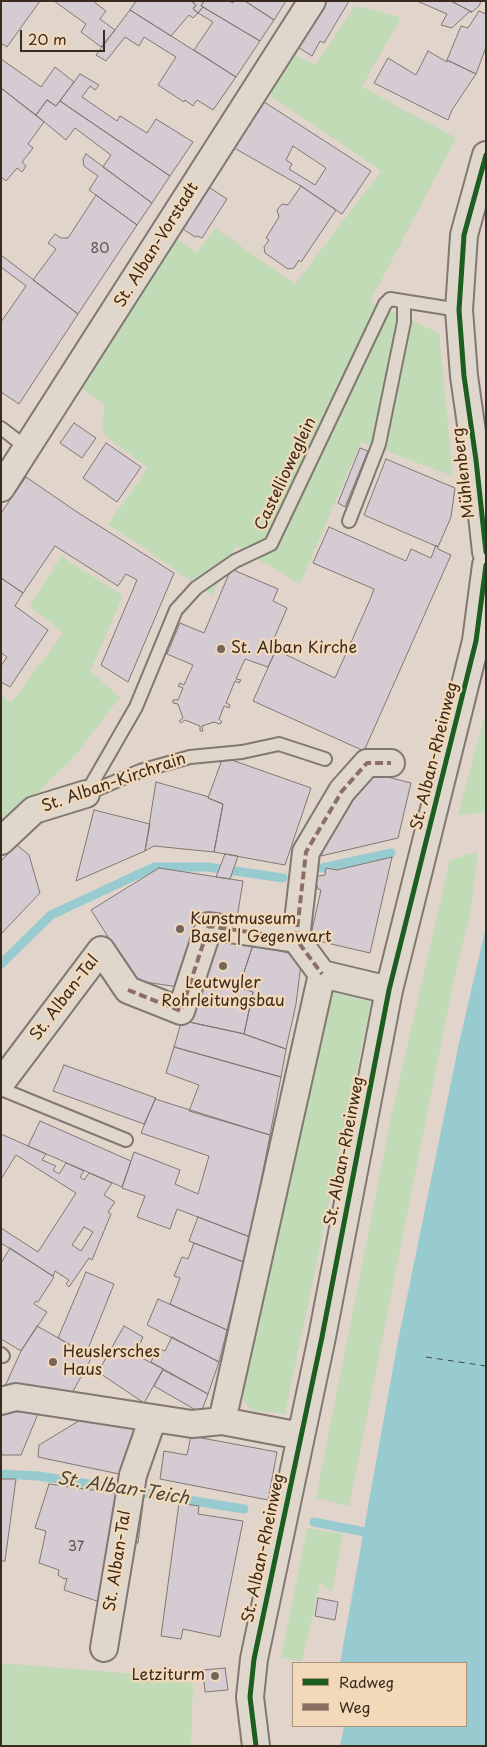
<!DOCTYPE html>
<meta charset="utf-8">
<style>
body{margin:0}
#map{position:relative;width:487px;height:1747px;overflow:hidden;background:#e1d4cb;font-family:"Playpen Sans",sans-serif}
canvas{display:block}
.frame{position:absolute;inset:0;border:2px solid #3b2a1e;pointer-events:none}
.legend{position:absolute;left:292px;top:1662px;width:175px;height:65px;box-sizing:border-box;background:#f2d9ba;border:1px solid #a9937c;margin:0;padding:6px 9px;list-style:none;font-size:15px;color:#3b2a1e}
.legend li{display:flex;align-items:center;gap:10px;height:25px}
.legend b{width:25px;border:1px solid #a9937c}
.scale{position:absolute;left:20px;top:30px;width:85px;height:22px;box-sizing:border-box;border:2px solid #3b2a1e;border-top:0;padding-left:6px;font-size:15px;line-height:18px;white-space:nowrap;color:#3b2a1e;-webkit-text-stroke:4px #f2d9ba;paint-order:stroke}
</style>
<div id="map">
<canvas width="487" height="1747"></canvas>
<div class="frame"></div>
<ul class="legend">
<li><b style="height:6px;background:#1b5e20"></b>Radweg</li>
<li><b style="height:6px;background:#8d6e63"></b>Weg</li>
</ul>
<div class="scale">20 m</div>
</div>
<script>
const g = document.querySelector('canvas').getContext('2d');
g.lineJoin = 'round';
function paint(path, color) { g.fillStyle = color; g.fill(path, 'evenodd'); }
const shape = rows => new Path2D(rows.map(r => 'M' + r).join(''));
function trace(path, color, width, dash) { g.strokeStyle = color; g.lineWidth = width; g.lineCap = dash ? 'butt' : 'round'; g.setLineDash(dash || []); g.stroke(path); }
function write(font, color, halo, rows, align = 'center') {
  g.font = font + ' "Playpen Sans",sans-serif'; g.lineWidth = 4.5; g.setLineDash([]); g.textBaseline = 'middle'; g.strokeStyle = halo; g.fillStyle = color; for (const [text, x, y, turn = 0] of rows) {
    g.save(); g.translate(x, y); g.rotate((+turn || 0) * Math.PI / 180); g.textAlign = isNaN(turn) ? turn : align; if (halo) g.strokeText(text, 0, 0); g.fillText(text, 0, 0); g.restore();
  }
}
paint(shape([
 [355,6,401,17,362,87,456,138,370,302,439,333,453,476,361,442,300,584,236,546,212,595,108,524,148,468,103,434,104,404,78,386,170,233,196,253,215,228,295,284,381,171,268,94,291,53,316,65],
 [61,556,123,596,90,671,120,697,74,757,1,828,1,694,11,703,63,633,30,606],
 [486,711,486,812,458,815],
 [478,852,470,913,454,979,349,1506,316,1498,393,1108,450,860],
 [326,990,371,1002,285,1414,251,1410,242,1398],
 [307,1528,343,1534,332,1592,320,1583,302,1661,281,1658],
 [1,1663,149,1675,193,1683,191,1746,1,1746]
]), '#c1dbb6');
paint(shape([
 [486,927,486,1746,340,1746,344,1726,466,1726,466,1663,340,1663,396,1351,459,1043]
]), '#97cbd0');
trace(shape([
 [322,868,391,853],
 [1,964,51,915,154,867,207,867,283,878],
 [1,1474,39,1476,244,1509],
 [314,1522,375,1534]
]), '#97cbd0', 9);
trace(shape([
 [426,1357,486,1366]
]), '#474942', 1, [6, 5]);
const building = shape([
 [1,1,40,1,7,47,1,43,1,1],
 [54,1,93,1,106,11,100,19,115,30,101,47,81,32,86,24,54,1],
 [136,1,191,1,196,5,193,9,198,13,193,18,189,15,171,36,130,10,136,1],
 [191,1,204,1,201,6,203,7,198,13,193,9,196,5,191,1],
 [204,1,229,1,233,3,234,1,245,1,274,20,260,41,201,6,204,1],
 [245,1,286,1,274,20,245,1],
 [320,1,349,1,324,43,320,41,312,56,293,44,320,1],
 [417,1,451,1,472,12,469,12,452,28,441,25,447,14,417,1],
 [451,1,481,1,479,6,472,12,451,1],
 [203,7,260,41,236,77,194,50,213,22,198,13,203,7],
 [130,10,236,77,213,110,197,100,193,106,185,100,184,102,158,85,176,57,144,37,139,46,125,37,106,61,96,55,130,10],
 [479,11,486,14,486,47,476,74,447,60,461,26,468,28,479,11],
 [428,51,447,62,447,60,476,74,452,110,448,120,374,83,388,58,416,75,428,51],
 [1,59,41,87,55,67,74,82,56,106,47,100,36,115,1,88,1,59],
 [80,74,99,85,95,90,90,86,82,97,117,121,120,116,147,133,156,119,193,142,170,176,60,101,80,74],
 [1,88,44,122,28,144,33,148,22,162,26,166,22,172,17,168,6,181,1,177,1,88],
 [258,98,371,171,342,214,301,186,229,145,258,98],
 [293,146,326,168,315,185,289,169,292,164,286,160,293,146],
 [47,100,56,106,60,101,170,176,152,203,103,167,111,155,75,128,66,140,36,115,47,100],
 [86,154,152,203,137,225,89,190,98,176,84,166,83,159,86,154],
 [204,184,227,199,202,238,197,236,195,237,177,225,204,184],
 [301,186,336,210,301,262,299,260,294,268,288,269,265,253,264,247,269,240,266,238,279,217,277,210,282,204,288,205,301,186],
 [96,195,137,225,78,314,33,280,56,249,48,243,55,234,61,238,68,238,96,195],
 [1,255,78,314,19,404,1,392,1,322,26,286,1,267,1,255],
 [74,423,96,438,82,458,60,443,74,423],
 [106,443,141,467,117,502,83,478,106,443],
 [360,448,368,451,345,507,338,503,360,448],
 [386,459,455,488,451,517,438,547,364,515,386,459],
 [26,477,77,512,174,573,128,682,101,665,137,580,126,574,118,586,55,546,23,593,1,578,1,513,26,477],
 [329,527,406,561,411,549,431,558,436,545,438,547,438,549,451,555,364,751,253,701,276,650,335,678,369,602,374,589,313,563,329,527],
 [231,569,278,589,273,601,287,608,270,648,276,650,268,667,245,659,236,679,241,680,239,683,235,681,226,703,230,705,229,708,224,706,219,719,222,722,220,724,214,722,202,726,203,731,200,731,200,726,185,720,181,723,179,721,183,718,178,704,173,703,173,700,178,700,183,688,178,686,180,683,184,685,193,665,167,654,180,623,204,633,231,569],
 [1,578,23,593,15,606,48,630,10,687,1,682,1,666,7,657,1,653,1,578],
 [223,757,311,788,285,865,214,852,223,804,208,798,223,757],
 [376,774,411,783,398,838,321,856,332,825,376,774],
 [156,782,209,797,208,798,223,804,214,852,154,846,145,851,156,782],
 [94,810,150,824,145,851,76,881,94,810],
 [17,845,29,855,40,893,1,934,1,861,17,845],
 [225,854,238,856,230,879,216,877,225,854],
 [392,857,370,953,310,939,321,890,318,889,314,877,325,875,326,868,337,870,392,857],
 [159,868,243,881,237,918,203,913,179,987,131,980,122,959,91,910,159,868],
 [209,938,253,945,239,987,253,992,244,1034,189,1022,181,1023,209,938],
 [253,945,302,956,296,1004,286,1049,244,1034,253,992,239,987,253,945],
 [189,1022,241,1033,286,1049,281,1077,174,1047,181,1023,189,1022],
 [174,1047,281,1077,270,1135,189,1111,199,1085,166,1073,174,1047],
 [64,1065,156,1098,144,1124,53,1091,64,1065],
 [155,1099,270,1135,250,1237,177,1209,170,1229,137,1217,145,1196,122,1188,134,1152,180,1170,175,1184,198,1194,209,1156,141,1133,155,1099],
 [40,1121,131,1161,122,1187,28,1146,40,1121],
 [1,1134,46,1154,42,1160,56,1166,53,1170,59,1174,66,1163,84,1171,80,1177,84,1180,89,1173,112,1183,104,1195,115,1202,108,1212,111,1214,92,1260,89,1258,69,1287,66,1284,69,1280,55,1271,53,1276,1,1243,1,1228,38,1252,76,1193,16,1155,1,1179,1,1134],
 [84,1227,93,1232,81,1251,72,1245,84,1227],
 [198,1217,250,1237,243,1262,189,1241,198,1217],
 [194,1243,244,1262,227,1330,170,1304,180,1278,174,1276,182,1257,188,1259,194,1243],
 [10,1248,54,1277,38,1302,36,1301,34,1304,47,1312,21,1351,1,1339,1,1263,10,1248],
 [86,1272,114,1284,86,1354,58,1338,86,1272],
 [158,1299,227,1330,219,1362,147,1325,158,1299],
 [37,1326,92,1357,67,1402,2,1387,6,1384,21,1351,37,1326],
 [124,1326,143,1337,139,1346,146,1350,142,1358,163,1369,144,1403,98,1372,124,1326],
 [172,1337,219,1362,208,1394,151,1362,157,1348,165,1351,172,1337],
 [163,1370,208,1394,201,1413,154,1386,163,1370],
 [1,1407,40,1409,21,1455,1,1455,1,1407],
 [92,1413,141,1424,124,1475,38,1457,39,1445,92,1413],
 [191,1436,277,1452,268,1500,160,1479,164,1451,187,1455,191,1436],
 [1,1479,16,1479,5,1561,1,1561,1,1479],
 [49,1484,120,1494,100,1602,64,1590,67,1578,64,1579,58,1575,59,1570,39,1563,46,1531,35,1528,49,1484],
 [133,1502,143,1504,138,1543,131,1542,133,1502],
 [179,1503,199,1506,198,1514,243,1521,220,1637,183,1629,181,1639,161,1636,179,1503],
 [318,1598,338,1602,335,1620,315,1616,318,1598],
 [225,1668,228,1690,205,1692,203,1670,225,1668]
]);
paint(building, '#d4ccd2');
trace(building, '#817871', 1);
const lane = shape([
 [1,428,27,448],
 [349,521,379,444,404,322,404,302],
 [86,794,136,707,176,610,196,588,235,561,271,544,385,304,390,299,459,310],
 [86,794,140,771,190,757,242,752,279,744,325,759],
 [1,1089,126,1140],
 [1,1354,3,1356]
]);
const street = shape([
 [486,155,464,235,459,310,464,376,476,460,486,552],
 [1,488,312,1],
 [1,841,34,810,86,794],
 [296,939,306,852,342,791,367,763,391,763],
 [1,1083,101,950,128,990,181,1011,209,926,296,939,322,974,389,990],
 [1,1401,16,1397,192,1424,222,1421,301,1436],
 [222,1421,322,974],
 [104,1648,133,1475,153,1418],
 [256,1746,250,1697,254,1659,322,1337,389,990,476,641,486,565]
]);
trace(lane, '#817871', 16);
trace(street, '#817871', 30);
trace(lane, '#e0d7cc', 12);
trace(street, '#e0d7cc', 26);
trace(shape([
 [296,939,306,852,342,791,367,763,391,763],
 [128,990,181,1011,209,926,296,939,322,974]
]), '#8d6e63', 4, [8, 4]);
trace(shape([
 [486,155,464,235,459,310,464,376,476,460,486,552],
 [256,1746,250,1697,254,1659,322,1337,389,990,476,641,486,565]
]), '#1b5e20', 5);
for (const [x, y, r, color] of [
 [221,649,5,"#75665b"],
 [180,929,5,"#75665b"],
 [223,966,5,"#75665b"],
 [53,1362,5,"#75665b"],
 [215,1676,5,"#75665b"]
]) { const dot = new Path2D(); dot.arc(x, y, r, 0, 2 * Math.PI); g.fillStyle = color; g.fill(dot); trace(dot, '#f2d9ba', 2); }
write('14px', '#61524b', null, [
 ["80",100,249],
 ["37",76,1547]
]);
write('16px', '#3b2a1e', '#f2d9ba', [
 ["St. Alban-Vorstadt",157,245,-58],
 ["Mühlenberg",464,473,-97],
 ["Castellioweglein",286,474,-65],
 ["St. Alban-Rheinweg",435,756,-76],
 ["St. Alban-Kirchrain",114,783,-19],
 ["St. Alban-Tal",65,998,-53],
 ["St. Alban-Rheinweg",345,1151,-79],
 ["St. Alban-Rheinweg",264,1548,-78],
 ["St. Alban-Tal",118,1561,-81]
]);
write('16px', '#3b2a1e', '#f2d9ba', [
 ["St. Alban Kirche",231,649],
 ["Kunstmuseum",190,920],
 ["Basel | Gegenwart",190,938],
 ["Leutwyler",223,984,"center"],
 ["Rohrleitungsbau",223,1002,"center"],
 ["Heuslersches",63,1353],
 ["Haus",63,1371],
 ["Letziturm",205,1676,"right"]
], 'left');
write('italic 18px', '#474942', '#f2d9ba', [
 ["St. Alban-Teich",123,1489,9]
]);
</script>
